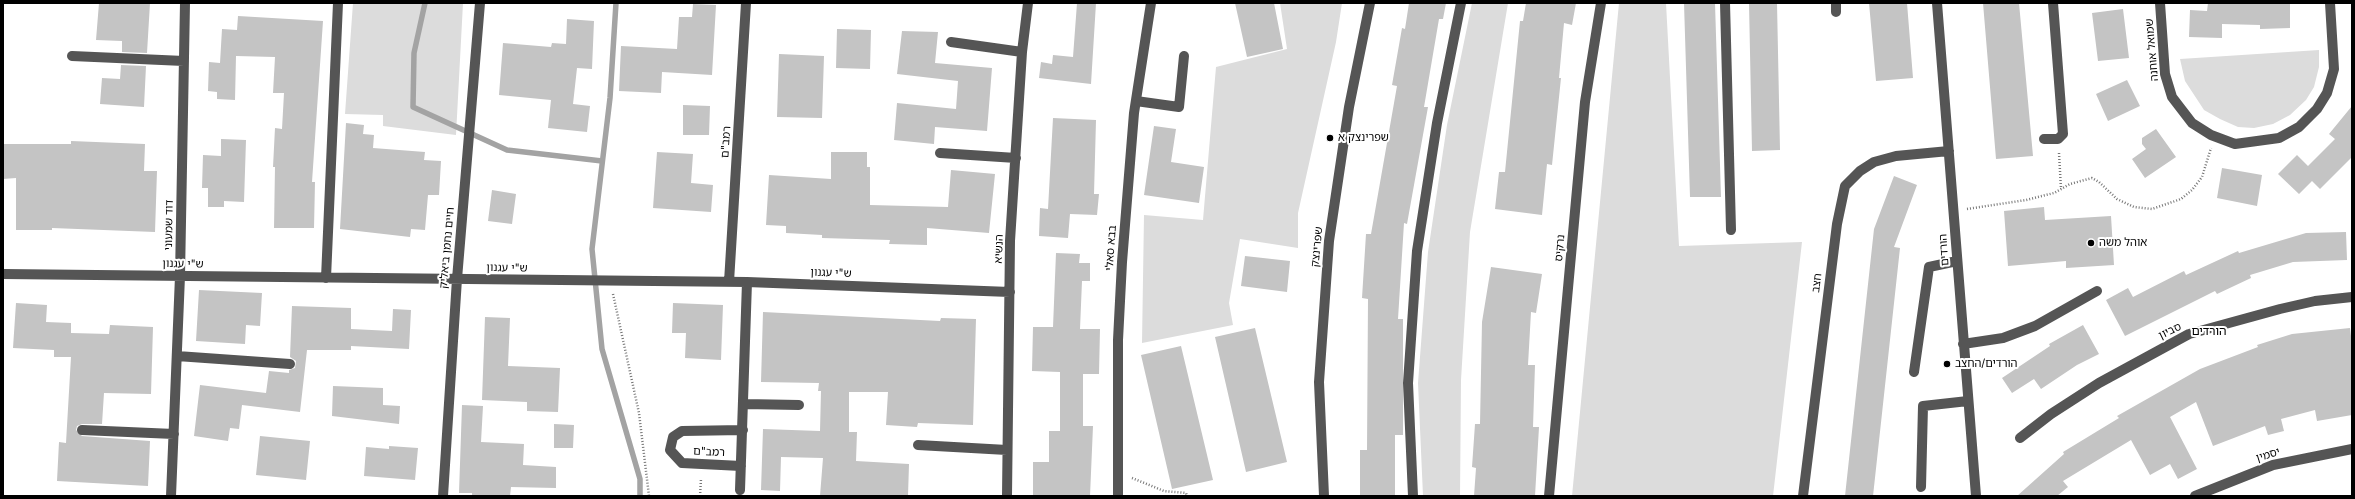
<!DOCTYPE html>
<meta charset="utf-8">
<style>
body{margin:0}
#map{position:relative;width:2355px;height:499px;overflow:hidden;background:#fff;font-family:Inter,sans-serif}
canvas{display:block}
.frame{position:absolute;inset:0;border:4px solid #000;pointer-events:none}
</style>
<div id="map">
<canvas width="2355" height="499"></canvas>
<div class="frame"></div>
</div>
<script>
const g = document.querySelector('canvas').getContext('2d');
g.lineJoin = 'round';
function paint(path, color) { g.fillStyle = color; g.fill(path, 'evenodd'); }
const shape = rows => new Path2D(rows.map(r => 'M' + r).join(''));
function trace(path, color, width, dash) { g.strokeStyle = color; g.lineWidth = width; g.lineCap = dash ? 'butt' : 'round'; g.setLineDash(dash || []); g.stroke(path); }
function write(font, color, halo, rows, align = 'center') {
  g.font = font + ' Inter,"Noto Sans Hebrew",sans-serif'; g.lineWidth = 4; g.setLineDash([]); g.textBaseline = 'middle'; g.strokeStyle = halo; g.fillStyle = color; for (const [text, x, y, turn = 0] of rows) {
    g.save(); g.translate(x, y); g.rotate((+turn || 0) * Math.PI / 180); g.textAlign = isNaN(turn) ? turn : align; if (halo) g.strokeText(text, 0, 0); g.fillText(text, 0, 0); g.restore();
  }
}
paint(shape([
 [353,3,463,3,456,135,383,126,383,115,345,114],
 [1280,3,1342,3,1336,42,1298,213,1298,248,1240,239,1229,303,1233,325,1142,343,1144,215,1203,220,1216,67,1287,49],
 [1472,3,1508,3,1470,232,1461,380,1460,496,1423,496,1418,383,1428,252,1447,125],
 [1619,3,1666,3,1679,246,1802,242,1773,496,1572,496],
 [2319,50,2319,67,2314,87,2306,100,2290,115,2273,124,2254,128,2238,127,2220,119,2204,110,2185,81,2180,59]
]), '#dcdcdc');
trace(shape([
 [425,3,414,53,413,107,507,150,602,161],
 [616,3,610,98,592,249,602,349,640,479,640,496]
]), '#a3a3a3', 5.5);
paint(shape([
 [99,3,150,3,147,53,122,52,122,41,96,40],
 [1077,3,1096,3,1091,84,1039,78,1041,62,1052,64,1053,55,1073,57],
 [1235,3,1274,3,1283,49,1247,57],
 [1409,3,1446,3,1443,19,1439,19,1424,107,1428,107,1407,224,1404,223,1398,319,1403,319,1403,435,1395,435,1395,496,1360,496,1360,450,1367,450,1368,299,1362,298,1366,234,1371,234,1397,86,1392,85,1402,28,1405,29],
 [1526,3,1576,3,1572,25,1564,23,1559,78,1561,78,1552,165,1547,164,1542,215,1495,209,1499,172,1505,172,1520,21,1523,21],
 [1684,3,1715,3,1721,197,1690,197],
 [1749,3,1777,3,1780,150,1752,151],
 [1869,3,1907,3,1913,78,1876,81],
 [1983,3,2019,3,2033,156,1996,159],
 [2208,3,2290,3,2290,28,2260,29,2260,25,2222,24,2222,38,2189,37,2190,10,2207,11],
 [693,4,716,5,712,75,662,72,661,93,619,91,621,46,677,49,679,17,692,17],
 [2123,9,2129,58,2098,61,2092,13],
 [238,16,323,21,312,182,315,182,314,228,274,228,275,167,273,167,275,128,282,129,284,93,273,93,275,57,236,56,235,100,217,99,217,92,208,91,209,62,220,63,222,29,237,30],
 [567,19,594,21,592,69,577,68,573,104,590,106,587,132,548,128,551,100,499,95,503,43,551,47,552,43,566,44],
 [837,29,871,30,870,69,836,68],
 [902,31,938,32,935,63,992,68,987,131,935,127,934,144,894,140,897,103,956,109,958,81,897,74],
 [779,54,824,56,822,118,777,117],
 [121,65,146,66,144,107,100,104,102,78,120,79],
 [2127,80,2140,106,2108,121,2096,94],
 [683,105,710,106,709,135,683,135],
 [2352,106,2352,157,2320,189,2312,181,2299,194,2278,174,2297,155,2308,166,2335,139,2329,134],
 [1053,118,1096,120,1094,194,1099,194,1097,215,1070,214,1068,238,1039,236,1040,208,1048,209],
 [346,123,364,125,363,134,374,135,373,148,425,152,424,160,441,161,439,195,428,195,425,230,411,229,410,237,340,229],
 [1154,126,1176,129,1171,162,1204,167,1199,203,1144,195],
 [2156,129,2176,157,2145,178,2132,159,2146,149,2142,144,2142,138],
 [221,139,246,140,244,202,224,201,224,207,208,207,208,188,202,188,203,155,221,156],
 [71,141,145,144,144,171,157,171,155,232,52,228,52,230,16,230,16,178,3,179,3,144,71,144],
 [657,152,693,154,691,183,713,185,711,212,653,208],
 [831,152,867,152,867,167,870,167,870,205,948,207,951,170,995,174,989,233,927,228,927,245,889,244,890,240,822,238,822,235,786,233,786,226,766,225,769,175,831,179],
 [2222,168,2262,175,2257,206,2217,198],
 [1894,176,1917,185,1894,247,1900,248,1873,496,1845,496,1874,229],
 [492,190,516,194,512,224,488,221],
 [2044,207,2045,220,2111,216,2114,265,2066,268,2066,261,2008,266,2004,211],
 [2346,232,2347,260,2293,262,2250,275,2251,278,2217,294,2215,291,2125,336,2106,300,2128,288,2133,297,2184,271,2186,275,2238,251,2239,253,2306,233],
 [1056,253,1080,254,1079,263,1090,263,1090,281,1082,281,1080,329,1100,329,1099,374,1083,374,1083,426,1093,426,1090,496,1033,496,1033,462,1049,462,1049,431,1060,431,1060,372,1032,371,1033,327,1053,327],
 [1245,256,1290,261,1287,292,1241,286],
 [1491,267,1542,274,1536,313,1531,312,1528,365,1535,365,1533,427,1539,427,1535,496,1474,496,1476,468,1472,467,1475,424,1480,424,1482,322],
 [199,290,262,293,260,326,246,325,245,344,196,341],
 [16,303,47,305,46,322,71,323,71,333,109,334,110,325,153,327,151,394,104,393,102,424,82,424,77,426,76,430,82,436,150,441,148,486,57,481,59,442,66,443,71,357,54,357,54,350,13,348],
 [673,303,723,305,721,360,685,358,686,333,672,333],
 [292,306,351,308,351,329,392,331,393,309,411,310,409,349,351,346,351,350,307,350,300,412,242,405,239,429,230,428,228,441,194,436,200,385,266,393,269,371,289,373,289,370,295,368,296,361,290,357],
 [763,312,940,321,941,318,976,319,973,425,918,423,917,427,886,425,888,392,849,392,849,432,857,432,856,461,909,464,908,496,820,496,823,458,781,457,780,491,761,490,763,429,820,431,821,391,818,391,819,383,761,382],
 [485,317,510,318,508,366,560,368,558,412,527,411,527,402,482,400],
 [2083,325,2099,354,2077,365,2041,389,2034,379,2012,393,2002,378,2050,346,2049,344],
 [1255,328,1287,462,1246,472,1215,337],
 [2350,328,2352,344,2352,415,2317,421,2315,410,2281,419,2284,431,2268,435,2265,426,2213,446,2196,402,2170,417,2197,469,2178,479,2170,464,2150,475,2131,440,2063,481,2068,487,2057,496,2017,496,2064,454,2063,452,2119,418,2117,416,2200,369,2258,347,2257,345,2292,334],
 [1181,346,1213,480,1172,489,1141,355],
 [333,386,383,388,383,405,400,406,399,424,332,416],
 [462,405,483,406,481,442,524,444,523,465,556,467,556,488,511,487,510,496,472,496,472,493,459,493],
 [554,424,574,425,573,448,554,448],
 [260,436,310,441,306,480,256,475],
 [389,446,418,448,415,480,364,476,366,447,389,449]
]), '#c4c4c4');
trace(shape([
 [2059,153,2061,189],
 [1967,209,2026,200,2054,193,2070,184,2092,178,2099,182,2117,199,2134,207,2152,209,2181,199,2192,190,2202,177,2211,148],
 [613,294,639,413,649,496],
 [1132,478,1164,491,1186,493,1187,496],
 [700,496,701,479]
]), '#777', 2.5, [1, 2]);
trace(shape([
 [1725,3,1731,230],
 [1836,3,1836,12],
 [1937,3,1976,496],
 [2160,3,2165,74,2172,97,2192,123,2211,135,2235,144,2279,138,2299,127,2317,109,2327,93,2334,69,2330,3],
 [951,42,1022,52],
 [72,56,184,61],
 [1136,101,1179,107,1184,56],
 [2044,139,2058,139,2063,134,2053,3],
 [940,153,1016,158],
 [3,274,747,282,1010,292],
 [326,278,338,3],
 [729,282,746,3],
 [1963,344,2003,338,2035,326,2097,291],
 [177,356,290,364],
 [1914,372,1929,267,1957,261],
 [744,404,799,405],
 [82,430,174,434],
 [2020,438,2051,414,2099,383,2189,334,2280,309,2315,301,2352,297],
 [918,445,1007,450],
 [741,466,682,463,670,450,673,437,682,431,743,430],
 [1921,487,1923,406,1968,401],
 [740,490,747,282],
 [171,496,180,276,185,3],
 [443,496,457,279,480,3],
 [1007,496,1010,241,1022,52,1028,3],
 [1118,496,1118,340,1122,262,1134,113,1151,3],
 [1324,496,1319,382,1329,241,1349,107,1370,3],
 [1413,496,1408,383,1417,251,1437,123,1461,3],
 [1549,496,1585,102,1601,3],
 [1803,496,1837,224,1845,186,1860,171,1874,162,1896,156,1949,151],
 [2195,496,2273,465,2352,449]
]), '#555', 10);
for (const [x, y, r, color] of [
 [1330,138,4,"#000"],
 [2091,243,4,"#000"],
 [1947,364,4,"#000"]
]) { const dot = new Path2D(); dot.arc(x, y, r, 0, 2 * Math.PI); g.fillStyle = color; g.fill(dot); trace(dot, '#fff', 1.5); }
write('11px', '#000', '#fff', [
 ["שמואל אוחנה",2152,50,-95],
 ["רמב\"ם",726,142,-86],
 ["דוד שמעוני",169,225,-89],
 ["שפרינצק",1317,247,-84],
 ["חיים נחמן ביאליק",447,248,-85],
 ["בבא סאלי",1111,248,-86],
 ["נרקיס",1560,248,-85],
 ["הנשיא",999,249,-88],
 ["הורדים",1944,250,-94],
 ["ש\"י עגנון",183,264,1],
 ["ש\"י עגנון",507,268,1],
 ["ש\"י עגנון",831,273,2],
 ["חצב",1817,283,-83],
 ["סביון",2170,331,-26],
 ["רמב\"ם",709,452,3],
 ["יסמין",2268,455,-17]
]);
write('11px', '#000', '#fff', [
 ["שפרינצק א",1338,138],
 ["אוהל משה",2099,243],
 ["הורדים/החצב",1955,364]
], 'left');
write('12px', '#000', '#fff', [
 ["הורדים",2209,331]
]);
</script>
